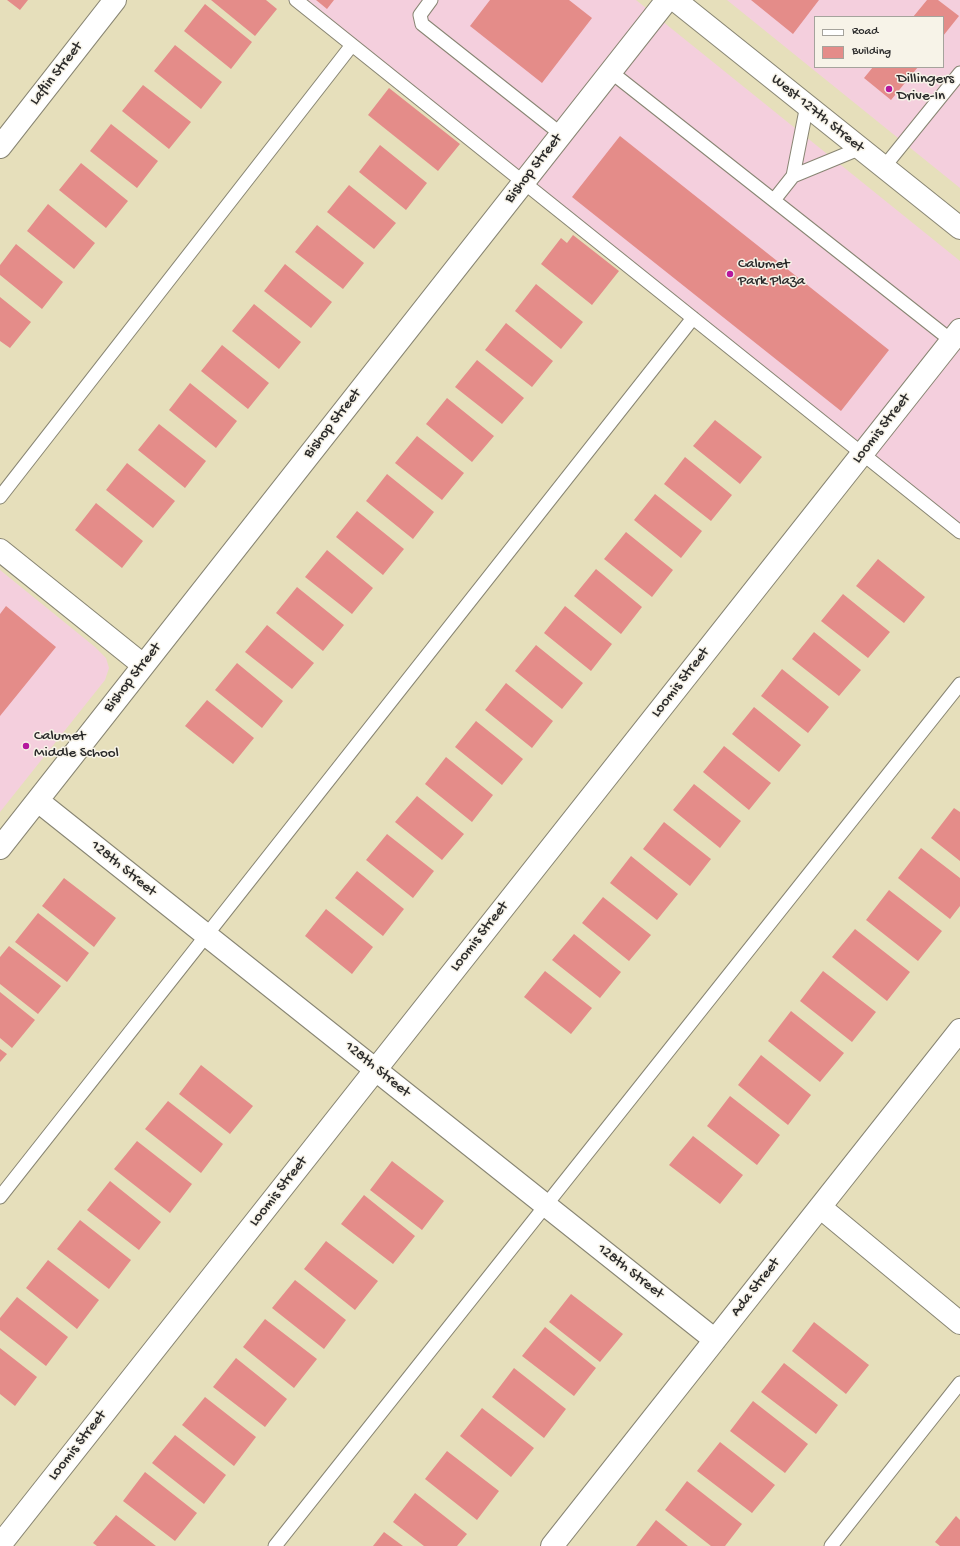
<!DOCTYPE html>
<style>
body{margin:0}
#map{position:relative;width:960px;height:1546px;overflow:hidden;background:#e6dfbb;font-family:"Gochi Hand",sans-serif}
canvas{display:block}
.legend{position:absolute;left:814px;top:16px;width:130px;height:52px;box-sizing:border-box;background:#f7f3e8;border:1px solid #a5a39c;margin:0;padding:5px 7px;list-style:none;font-size:12px;color:#2b2b2b}
.legend li{display:flex;align-items:center;gap:8px;height:20px}
.legend b{width:20px;border:1px solid #a5a39c}
</style>
<div id="map">
<canvas width="960" height="1546"></canvas>
<ul class="legend">
<li><b style="height:5px;background:#fff"></b>Road</li>
<li><b style="height:11px;background:#e48c89"></b>Building</li>
</ul>
</div>
<script>
const g = document.querySelector('canvas').getContext('2d');
g.lineJoin = 'round';
function paint(path, color) { g.fillStyle = color; g.fill(path, 'evenodd'); }
const shape = rows => new Path2D(rows.map(r => 'M' + r).join(''));
function trace(path, color, width, dash) { g.strokeStyle = color; g.lineWidth = width; g.lineCap = dash ? 'butt' : 'round'; g.setLineDash(dash || []); g.stroke(path); }
function write(font, color, halo, rows, align = 'center') {
  g.font = font + ' "Gochi Hand",sans-serif'; g.lineWidth = 3; g.setLineDash([]); g.textBaseline = 'middle'; g.strokeStyle = halo; g.fillStyle = color; for (const [text, x, y, turn = 0] of rows) {
    g.save(); g.translate(x, y); g.rotate((+turn || 0) * Math.PI / 180); g.textAlign = isNaN(turn) ? turn : align; if (halo) g.strokeText(text, 0, 0); g.fillText(text, 0, 0); g.restore();
  }
}
paint(shape([
 [288,0,636,0,960,261,960,536],
 [727,0,960,0,960,188],
 [815,17,943,17,943,67,815,67],
 [0,570,95,647,106,658,109,668,105,680,0,812]
]), '#f4cfdd');
paint(shape([
 [7,0,28,0,20,10],
 [211,0,266,0,277,9,255,36],
 [316,0,334,0,327,9],
 [490,0,569,0,592,18,542,83,470,26],
 [751,0,819,0,793,34],
 [927,0,938,0,959,16,943,36,943,17,913,17],
 [205,4,252,42,231,69,184,31],
 [175,45,222,82,201,109,154,71],
 [873,67,918,67,891,100,864,78],
 [143,85,191,122,169,149,122,111],
 [389,88,460,144,438,171,368,115],
 [111,124,158,161,137,188,90,151],
 [620,136,889,350,841,411,572,197],
 [380,145,427,183,406,210,359,172],
 [81,163,128,201,106,228,59,190],
 [349,185,396,223,374,249,327,212],
 [48,204,95,243,74,269,27,231],
 [317,225,364,263,343,289,295,252],
 [573,235,619,271,592,305,541,264,561,238,567,243],
 [16,244,63,282,42,309,0,275,0,265],
 [285,264,332,302,311,328,264,291],
 [536,284,583,322,561,349,515,311],
 [0,297,31,322,10,348,0,341],
 [254,304,301,342,279,369,232,331],
 [506,323,553,361,532,387,485,350],
 [222,345,269,383,248,409,201,371],
 [477,360,524,398,502,424,455,387],
 [190,383,237,421,216,448,169,410],
 [447,398,494,436,472,462,426,424],
 [715,420,762,457,740,484,693,446],
 [159,424,206,461,185,488,138,450],
 [417,436,464,473,442,500,395,463],
 [685,457,732,495,711,521,664,484],
 [127,463,175,501,153,528,106,490],
 [387,474,434,512,413,539,366,501],
 [655,494,702,531,681,558,634,520],
 [96,503,143,541,122,568,75,530],
 [357,511,404,549,383,575,336,537],
 [626,532,673,570,652,597,604,559],
 [327,550,373,588,352,614,305,577],
 [878,559,925,597,904,623,856,586],
 [596,569,642,607,621,634,574,596],
 [297,587,344,625,323,651,276,613],
 [843,594,890,632,868,658,821,621],
 [6,606,56,647,0,716,0,614],
 [565,606,612,644,591,671,544,633],
 [267,625,314,663,292,689,245,652],
 [814,632,861,670,839,696,792,659],
 [536,645,583,683,562,709,515,671],
 [237,663,283,701,262,728,215,690],
 [782,669,829,707,808,733,761,696],
 [506,683,553,721,532,748,485,710],
 [207,700,254,738,233,764,185,726],
 [754,707,801,745,779,772,732,734],
 [476,721,523,759,502,785,455,747],
 [724,746,771,783,749,810,703,772],
 [446,757,493,795,472,822,425,784],
 [694,784,741,821,720,848,673,810],
 [417,796,464,834,442,860,395,822],
 [954,808,960,812,960,861,931,838],
 [664,822,711,859,690,886,643,849],
 [387,834,434,871,413,898,366,860],
 [921,848,960,878,960,906,950,919,898,878],
 [631,856,678,894,657,920,610,883],
 [357,871,404,909,383,936,335,898],
 [64,878,116,918,94,947,42,906],
 [889,890,942,931,918,961,866,920],
 [603,897,651,935,629,961,582,923],
 [326,909,373,947,352,974,305,936],
 [38,913,89,953,67,982,15,942],
 [855,929,910,972,887,1001,832,957],
 [574,934,621,972,600,998,552,960],
 [9,946,61,986,38,1014,0,984,0,957],
 [545,971,592,1008,571,1034,524,997],
 [823,971,876,1012,852,1042,800,1001],
 [0,992,35,1020,12,1048,0,1038],
 [791,1011,844,1053,820,1082,768,1041],
 [0,1049,7,1054,0,1062],
 [761,1055,811,1095,788,1125,738,1085],
 [201,1065,253,1106,230,1134,179,1094],
 [730,1096,780,1135,757,1165,707,1126],
 [168,1101,223,1144,201,1173,145,1129],
 [693,1136,743,1175,720,1204,669,1165],
 [137,1141,192,1184,170,1213,114,1169],
 [392,1161,444,1201,422,1230,370,1190],
 [110,1181,161,1222,139,1250,87,1210],
 [364,1195,415,1236,393,1264,341,1224],
 [80,1220,131,1260,109,1289,57,1249],
 [326,1241,378,1281,355,1310,304,1269],
 [48,1260,99,1300,77,1329,26,1288],
 [295,1280,346,1320,324,1349,272,1308],
 [571,1294,623,1334,600,1362,549,1322],
 [17,1297,68,1337,46,1366,0,1330,0,1318],
 [265,1319,317,1359,294,1388,243,1347],
 [814,1322,869,1365,846,1394,792,1351],
 [545,1327,596,1368,574,1396,522,1356],
 [0,1348,37,1377,15,1406,0,1394],
 [236,1358,287,1399,265,1427,213,1387],
 [784,1363,838,1405,816,1434,761,1392],
 [514,1368,566,1409,544,1438,492,1397],
 [205,1397,256,1437,234,1466,182,1425],
 [753,1401,808,1444,785,1473,730,1431],
 [482,1408,534,1448,511,1477,460,1436],
 [175,1435,226,1475,204,1504,152,1463],
 [720,1442,775,1485,752,1513,697,1471],
 [447,1451,499,1491,477,1520,425,1479],
 [145,1472,197,1513,175,1541,123,1501],
 [687,1481,742,1524,725,1546,711,1546,665,1510],
 [415,1493,467,1534,457,1546,424,1546,393,1522],
 [116,1515,156,1546,97,1546,93,1543],
 [956,1516,960,1520,960,1546,940,1546,935,1542],
 [656,1520,688,1546,636,1546],
 [384,1532,403,1546,373,1546]
]), '#e48c89');
const lane = shape([
 [296,0,960,532],
 [431,0,420,15,422,24,561,134],
 [611,72,952,341],
 [884,167,960,73],
 [793,176,861,148],
 [774,200,793,176,807,105],
 [0,497,352,45],
 [0,1197,693,318],
 [275,1546,960,684],
 [831,1546,960,1383]
]);
const street = shape([
 [0,147,115,0],
 [0,550,143,665],
 [38,801,715,1340],
 [0,848,667,0],
 [820,1207,960,1323],
 [0,1545,960,330],
 [552,1546,960,1030]
]);
const secondary = shape([
 [675,0,960,228]
]);
trace(lane, '#888573', 15);
trace(street, '#888573', 24);
trace(secondary, '#888573', 24);
trace(lane, '#fff', 13);
trace(street, '#fff', 22);
trace(secondary, '#fff', 22);
for (const [x, y, r, color] of [
 [889,89,4,"#b5179e"],
 [730,274,4,"#b5179e"],
 [26,746,4,"#b5179e"]
]) { const dot = new Path2D(); dot.arc(x, y, r, 0, 2 * Math.PI); g.fillStyle = color; g.fill(dot); trace(dot, '#f7f3e8', 1.5); }
write('15px', '#2b2b2b', '#f7f3e8', [
 ["Laflin Street",57,74,-52],
 ["West 127th Street",817,114,39],
 ["Bishop Street",534,169,-52],
 ["Bishop Street",333,424,-52],
 ["Loomis Street",882,429,-52],
 ["Bishop Street",133,678,-52],
 ["Loomis Street",681,683,-52],
 ["128th Street",123,869,39],
 ["Loomis Street",480,937,-52],
 ["128th Street",377,1070,39],
 ["Loomis Street",279,1192,-52],
 ["128th Street",630,1272,38],
 ["Ada Street",756,1288,-52],
 ["Loomis Street",78,1446,-52]
]);
write('15px', '#2b2b2b', '#f7f3e8', [
 ["Dillingers",897,80],
 ["Drive-In",897,97],
 ["Calumet",738,265],
 ["Park Plaza",738,282],
 ["Calumet",34,737],
 ["Middle School",34,754]
], 'left');
</script>
